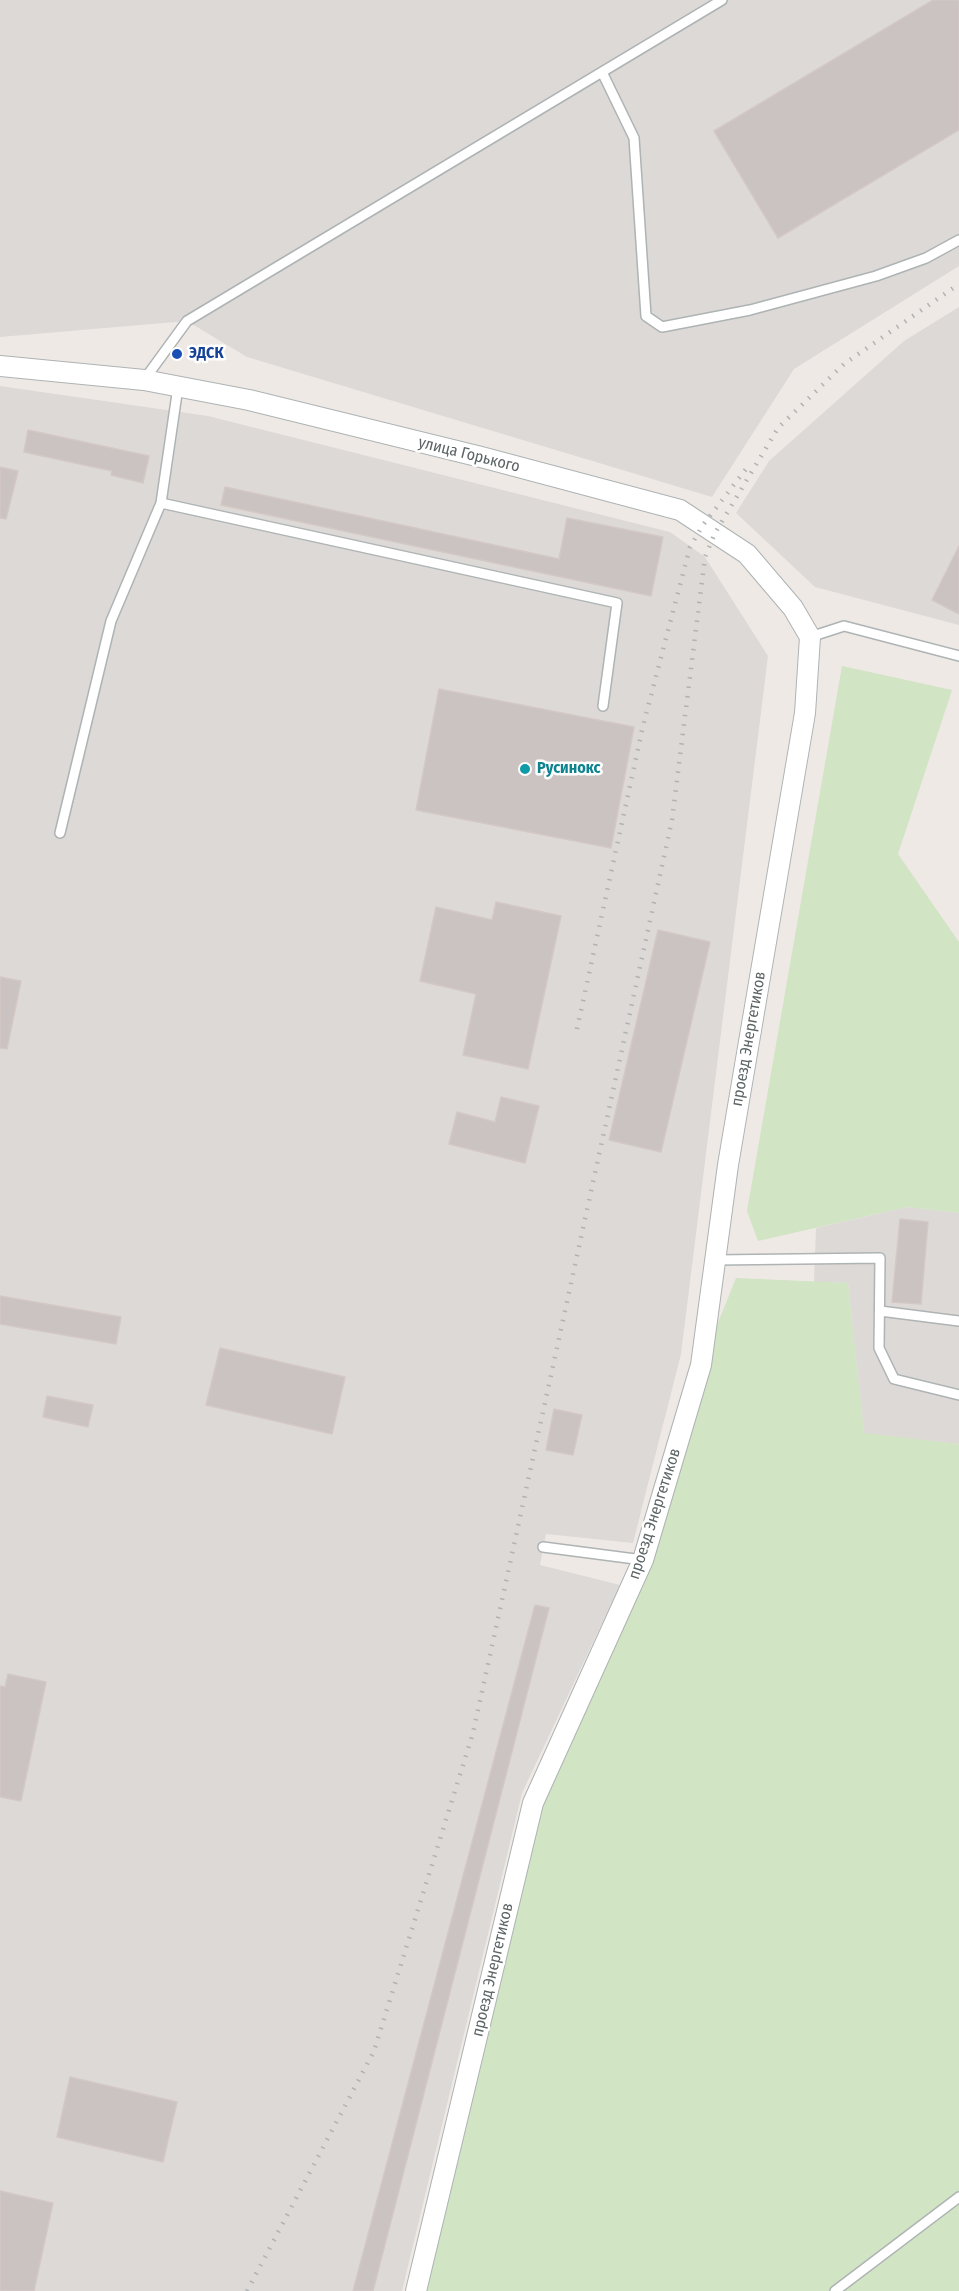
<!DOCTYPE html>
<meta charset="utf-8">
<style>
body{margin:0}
canvas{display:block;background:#eee9e5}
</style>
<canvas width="959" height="2291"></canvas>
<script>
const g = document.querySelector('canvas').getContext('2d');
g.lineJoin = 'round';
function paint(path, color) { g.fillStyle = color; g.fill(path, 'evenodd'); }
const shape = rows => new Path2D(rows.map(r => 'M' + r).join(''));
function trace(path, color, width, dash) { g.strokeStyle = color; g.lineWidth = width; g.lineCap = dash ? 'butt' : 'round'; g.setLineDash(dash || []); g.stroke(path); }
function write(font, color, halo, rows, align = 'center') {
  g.font = font + ' "Fira Sans Condensed",sans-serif'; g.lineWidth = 5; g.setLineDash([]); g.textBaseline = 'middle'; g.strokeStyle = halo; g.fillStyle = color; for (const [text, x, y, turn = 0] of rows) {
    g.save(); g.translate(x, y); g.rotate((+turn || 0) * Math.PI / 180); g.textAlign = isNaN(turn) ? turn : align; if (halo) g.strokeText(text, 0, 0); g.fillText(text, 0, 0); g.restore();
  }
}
paint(shape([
 [0,0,959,0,959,266,794,369,712,497,247,357,187,321,0,337],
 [959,307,959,625,815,587,736,513,769,461,904,341],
 [0,386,208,416,670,532,705,557,768,656,681,1354,633,1543,546,1534,540,1565,620,1585,522,1793,402,2291,0,2291],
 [907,1207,959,1213,959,1444,864,1434,848,1283,814,1282,816,1228]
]), '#ddd9d7');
paint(shape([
 [842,666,952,690,898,854,959,942,959,1213,907,1207,758,1241,747,1211],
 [736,1278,848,1283,864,1433,959,1444,959,2291,416,2291,533,1803,643,1560,701,1365]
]), '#d1e4c3');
const building = shape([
 [933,0,959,0,959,130,778,238,714,131,933,0],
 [28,430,149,456,143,483,111,475,112,471,24,452,28,430],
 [0,467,18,471,6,519,0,518,0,467],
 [225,487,559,559,567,518,663,537,651,596,221,505,225,487],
 [959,546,959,614,932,600,959,546],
 [439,689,634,727,611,848,416,810,439,689],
 [496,902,561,916,528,1069,463,1055,476,994,420,981,436,907,492,920,496,902],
 [658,930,710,942,661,1152,609,1140,658,930],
 [0,977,21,981,7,1049,0,1048,0,977],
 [501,1097,539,1106,525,1163,449,1144,457,1112,495,1122,501,1097],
 [900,1219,928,1222,921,1304,892,1302,900,1219],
 [0,1296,121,1317,116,1344,0,1324,0,1296],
 [220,1348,345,1377,332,1434,206,1405,220,1348],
 [47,1396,93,1405,88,1427,43,1417,47,1396],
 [554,1409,582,1415,573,1455,546,1450,554,1409],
 [535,1605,549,1608,373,2291,353,2291,535,1605],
 [8,1674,46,1682,21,1801,0,1797,0,1686,5,1687,8,1674],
 [70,2077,177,2102,163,2162,57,2137,70,2077],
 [0,2191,53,2203,34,2291,0,2291,0,2191]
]);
paint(building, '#cac3c2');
trace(building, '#d3c8c4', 1.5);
const lane = shape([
 [602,72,634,138,646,316,662,327,750,310,876,276,926,258,959,240],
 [144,380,187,321,722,0],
 [178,387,161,503,617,603,603,706],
 [810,637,844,626,959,656],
 [60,833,111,621,161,503],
 [715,1260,880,1258,879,1348,894,1379,959,1395],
 [880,1311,959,1321],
 [543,1547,643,1560],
 [835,2291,959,2197]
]);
const street = shape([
 [0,366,144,380,249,400,481,457,680,510,747,554,793,608,810,637,805,713,728,1165,701,1365,643,1560,533,1803,416,2291]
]);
trace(lane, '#aeb3b4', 12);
trace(street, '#aeb3b4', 22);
trace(lane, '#fff', 9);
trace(street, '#fff', 20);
trace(shape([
 [577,1029,643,726,690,547,703,525,746,469],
 [247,2291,374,2051,473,1733,672,820,705,557,715,533,778,428,844,364,959,284]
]), '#b1b2b3', 4.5, [1.5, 8]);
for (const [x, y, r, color] of [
 [177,354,6,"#1a4fb4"],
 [525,769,6,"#0f9aa8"]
]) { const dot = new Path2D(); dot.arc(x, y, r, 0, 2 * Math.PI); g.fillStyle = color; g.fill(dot); trace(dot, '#fff', 2); }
write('bold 16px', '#164399', '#fff', [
 ["ЭДСК",189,354]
], 'left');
write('16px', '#5d6465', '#fff', [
 ["улица Горького",469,455,14],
 ["проезд Энергетиков",749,1039,-80],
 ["проезд Энергетиков",655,1514,-72],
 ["проезд Энергетиков",493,1970,-77]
]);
write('bold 16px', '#0d838f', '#fff', [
 ["Русинокс",537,769]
], 'left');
</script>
